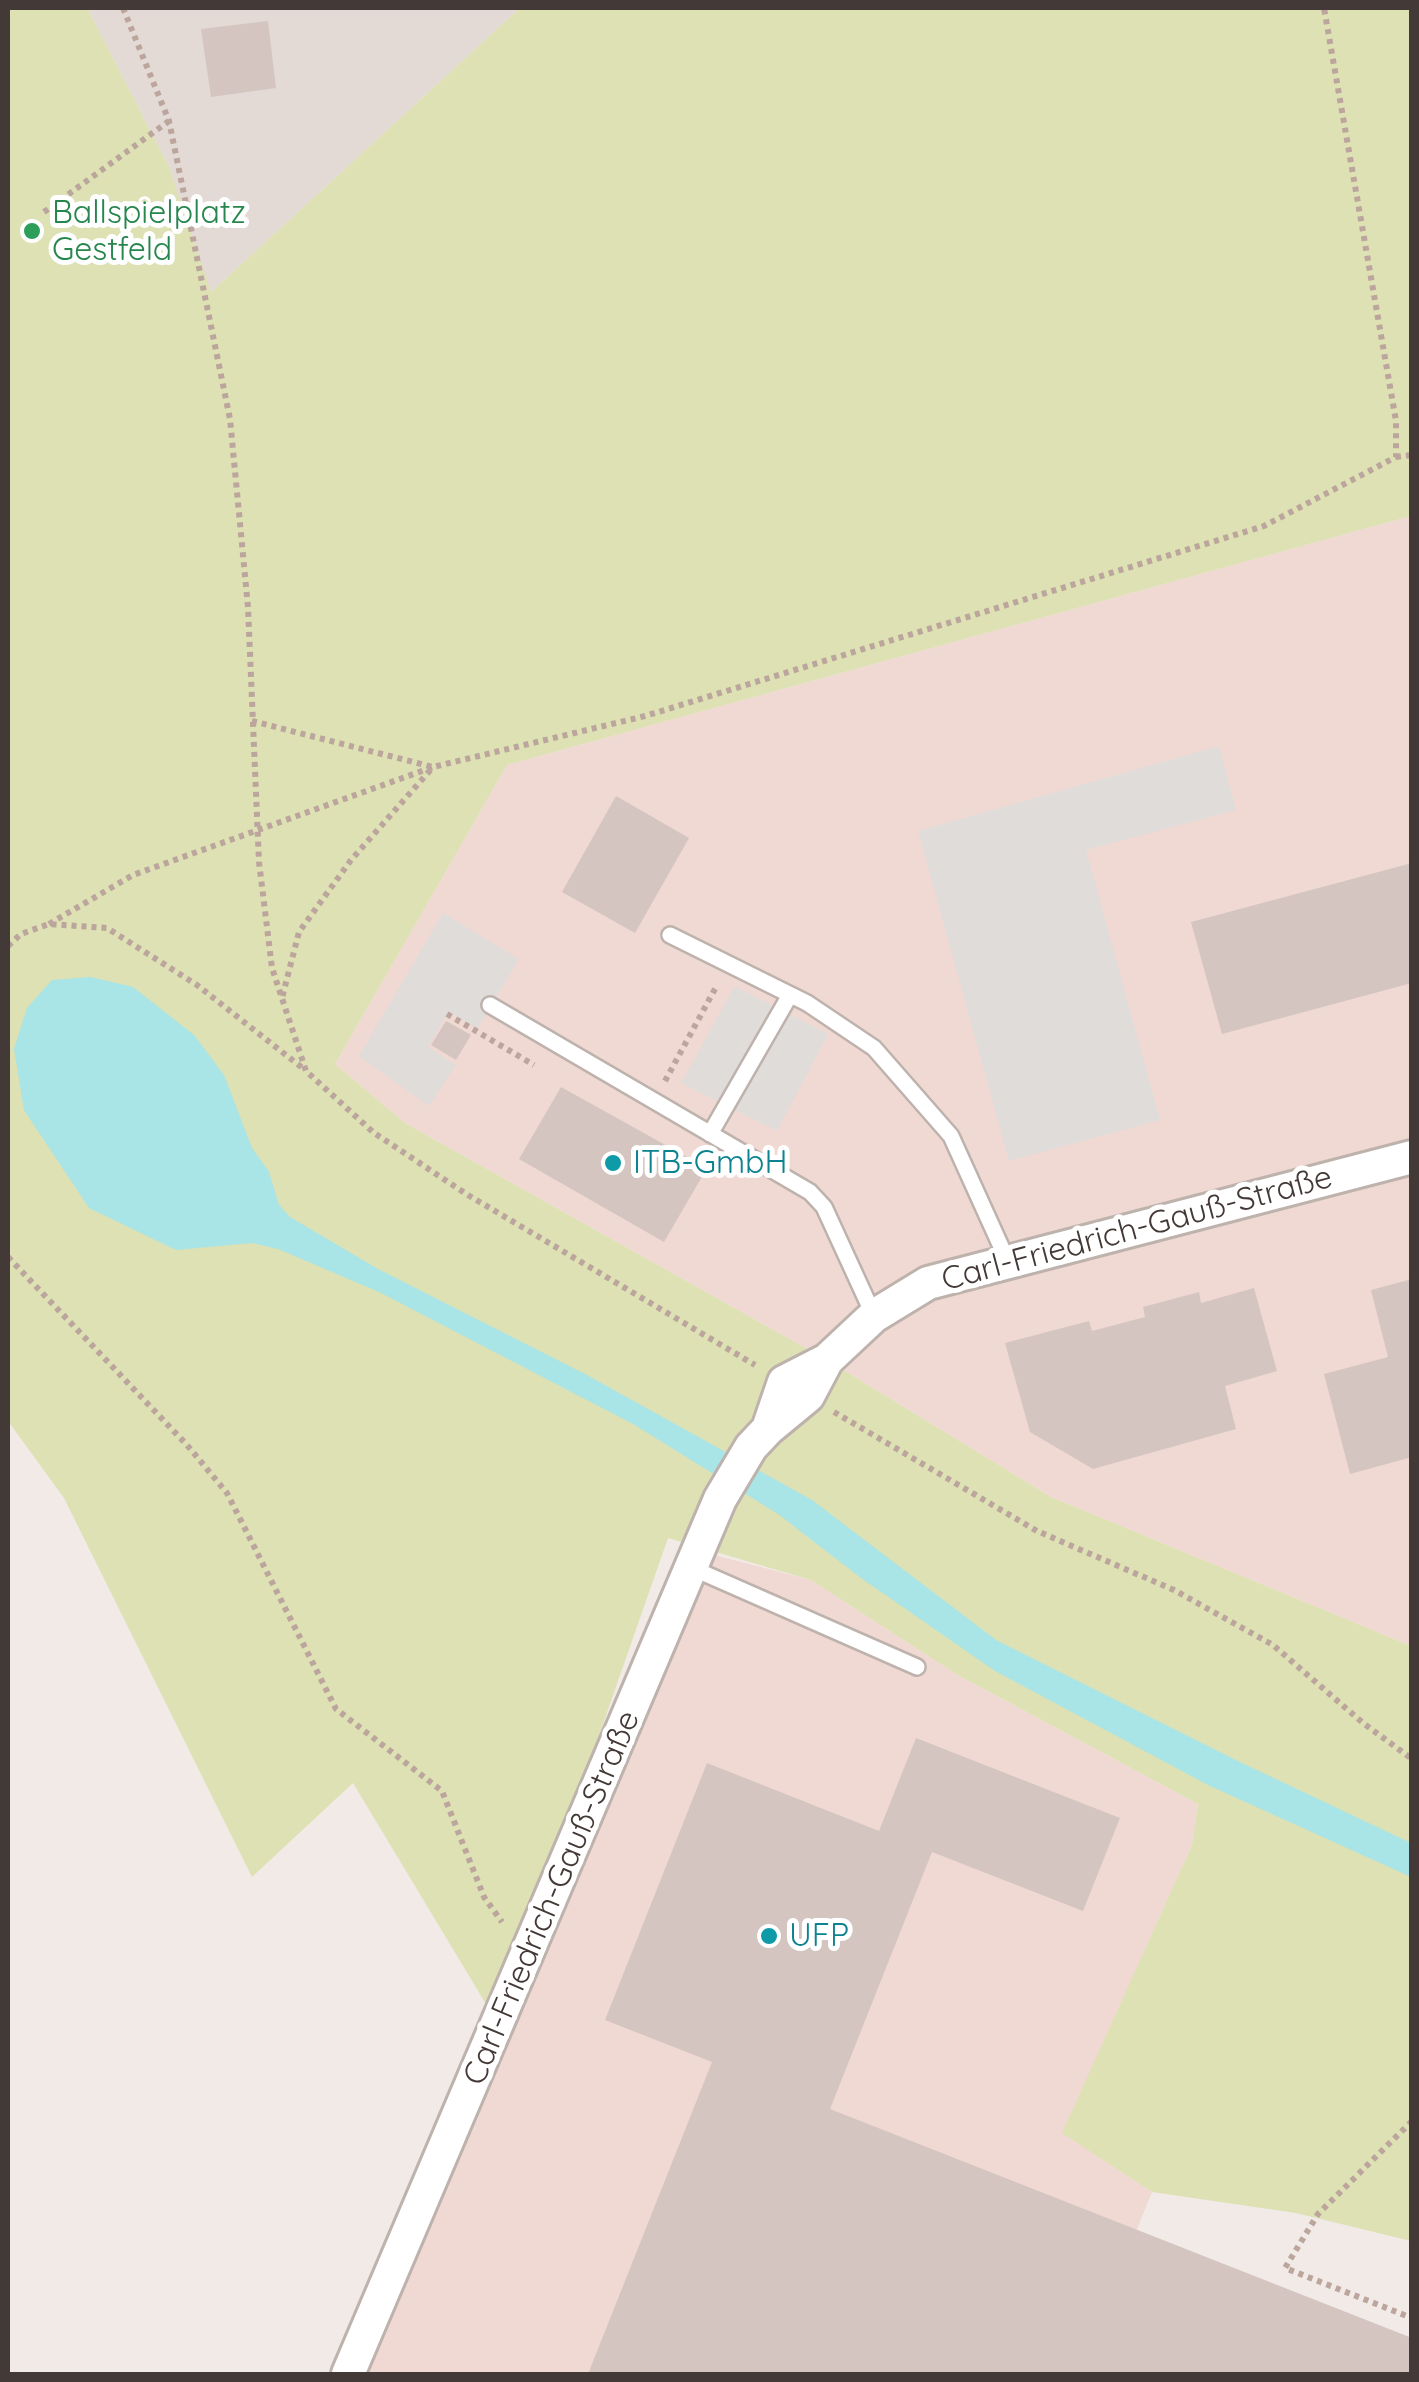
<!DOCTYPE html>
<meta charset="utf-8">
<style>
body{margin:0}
#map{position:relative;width:1419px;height:2382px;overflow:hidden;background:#f1eae6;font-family:Quicksand,sans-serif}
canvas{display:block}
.frame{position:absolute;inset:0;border:10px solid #433936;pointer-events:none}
</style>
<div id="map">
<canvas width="1419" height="2382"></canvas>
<div class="frame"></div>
</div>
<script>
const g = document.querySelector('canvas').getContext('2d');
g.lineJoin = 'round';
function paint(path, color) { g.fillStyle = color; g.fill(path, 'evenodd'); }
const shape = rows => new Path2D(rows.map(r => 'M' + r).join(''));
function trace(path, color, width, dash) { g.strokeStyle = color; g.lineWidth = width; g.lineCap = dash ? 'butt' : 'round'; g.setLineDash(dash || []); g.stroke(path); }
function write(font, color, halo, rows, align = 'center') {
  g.font = font + ' Quicksand,sans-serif'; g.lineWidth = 10; g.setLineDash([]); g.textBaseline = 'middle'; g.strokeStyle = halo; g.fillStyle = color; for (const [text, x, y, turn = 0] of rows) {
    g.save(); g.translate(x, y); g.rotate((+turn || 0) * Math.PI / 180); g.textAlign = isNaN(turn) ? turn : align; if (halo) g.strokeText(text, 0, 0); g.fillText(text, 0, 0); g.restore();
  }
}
paint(shape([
 [87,8,520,8,210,293,169,167]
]), '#e4dad5');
paint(shape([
 [1411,516,1411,1646,1051,1497,827,1360,405,1123,335,1064,507,765],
 [699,1551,811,1580,956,1674,1198,1804,1192,1845,1063,2133,1152,2192,1078,2374,348,2374]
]), '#f1d9d3');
paint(shape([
 [8,8,87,8,169,167,211,292,520,8,1411,8,1411,516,507,765,335,1064,405,1123,827,1360,1051,1497,1411,1646,1411,2241,1296,2213,1152,2192,1062,2133,1192,1845,1198,1804,956,1674,811,1580,668,1538,498,2024,353,1783,252,1877,64,1498,8,1421]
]), '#dde1b3');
paint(shape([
 [1219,746,1236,810,1086,850,1160,1120,1009,1161,918,831],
 [443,913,519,959,477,1029,450,1012,447,1014,428,1047,456,1065,429,1106,359,1056],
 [735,986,828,1034,777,1131,681,1083]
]), '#dfdcda');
paint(shape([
 [91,977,133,987,194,1035,224,1075,252,1148,269,1172,279,1205,290,1217,378,1269,585,1374,812,1500,996,1640,1242,1763,1411,1843,1411,1877,1210,1786,995,1671,861,1578,778,1514,633,1424,379,1292,278,1249,252,1243,176,1250,89,1208,24,1110,14,1049,27,1008,52,980]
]), '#a9e4e7');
paint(shape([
 [268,21,276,88,211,97,201,29],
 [616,796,689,838,635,933,562,892],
 [1412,863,1412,983,1222,1034,1191,922],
 [446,1021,471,1035,456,1060,431,1045],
 [561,1087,707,1168,664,1242,519,1159],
 [1412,1279,1412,1457,1350,1474,1324,1374,1388,1357,1371,1290],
 [1254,1288,1277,1371,1225,1386,1236,1429,1093,1469,1030,1432,1005,1343,1089,1321,1092,1331,1145,1317,1143,1307,1199,1292,1201,1303],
 [916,1738,1120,1818,1083,1911,932,1852,830,2109,1412,2338,1412,2374,588,2374,712,2062,605,2020,707,1763,879,1831]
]), '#d4c5c0');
const lane = shape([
 [670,935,807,1003,874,1048,951,1136,1008,1262],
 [490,1005,810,1192,824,1207,874,1316],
 [710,1134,790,995],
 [692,1568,917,1667]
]);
const street = shape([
 [768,1429,784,1382,827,1360,874,1316,928,1283,1412,1157],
 [348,2374,720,1499,751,1447,768,1429,808,1396,827,1360]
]);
trace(lane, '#beb2ad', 20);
trace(street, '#beb2ad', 38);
trace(shape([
 [123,8,169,121,230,419,248,607,259,862,272,968,306,1071,374,1133,468,1195,755,1365],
 [44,212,169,121],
 [1396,457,1412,455],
 [252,721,433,767,645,716,1264,526,1396,457,1396,421,1324,8],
 [49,924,133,875,433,767,351,860,299,932,282,998],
 [8,946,21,934,49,924,107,928,197,985,305,1070],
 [447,1014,534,1065],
 [665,1081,716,987],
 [8,1257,187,1445,227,1493,336,1709,442,1791,484,1897,502,1922],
 [834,1412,1037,1531,1174,1590,1273,1645,1363,1723,1412,1759],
 [1412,2121,1318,2214,1285,2268,1412,2318]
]), '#bba59d', 6, [5, 5]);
trace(lane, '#fff', 15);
trace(street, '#fff', 32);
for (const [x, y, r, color] of [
 [32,231,10,"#2e9e5b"],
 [613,1163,10,"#0f9aa8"],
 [769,1936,10,"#0f9aa8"]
]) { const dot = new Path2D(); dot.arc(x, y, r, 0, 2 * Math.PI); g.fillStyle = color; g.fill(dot); trace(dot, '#fff', 4); }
write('32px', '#27864d', '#fff', [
 ["Ballspielplatz",52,213],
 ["Gestfeld",52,250]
], 'left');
write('32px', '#0d838f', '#fff', [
 ["ITB-GmbH",633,1163],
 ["UFP",789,1936]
], 'left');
write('32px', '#433936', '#fff', [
 ["Carl-Friedrich-Gauß-Straße",1137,1229,-15],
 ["Carl-Friedrich-Gauß-Straße",552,1898,-67]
]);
</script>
